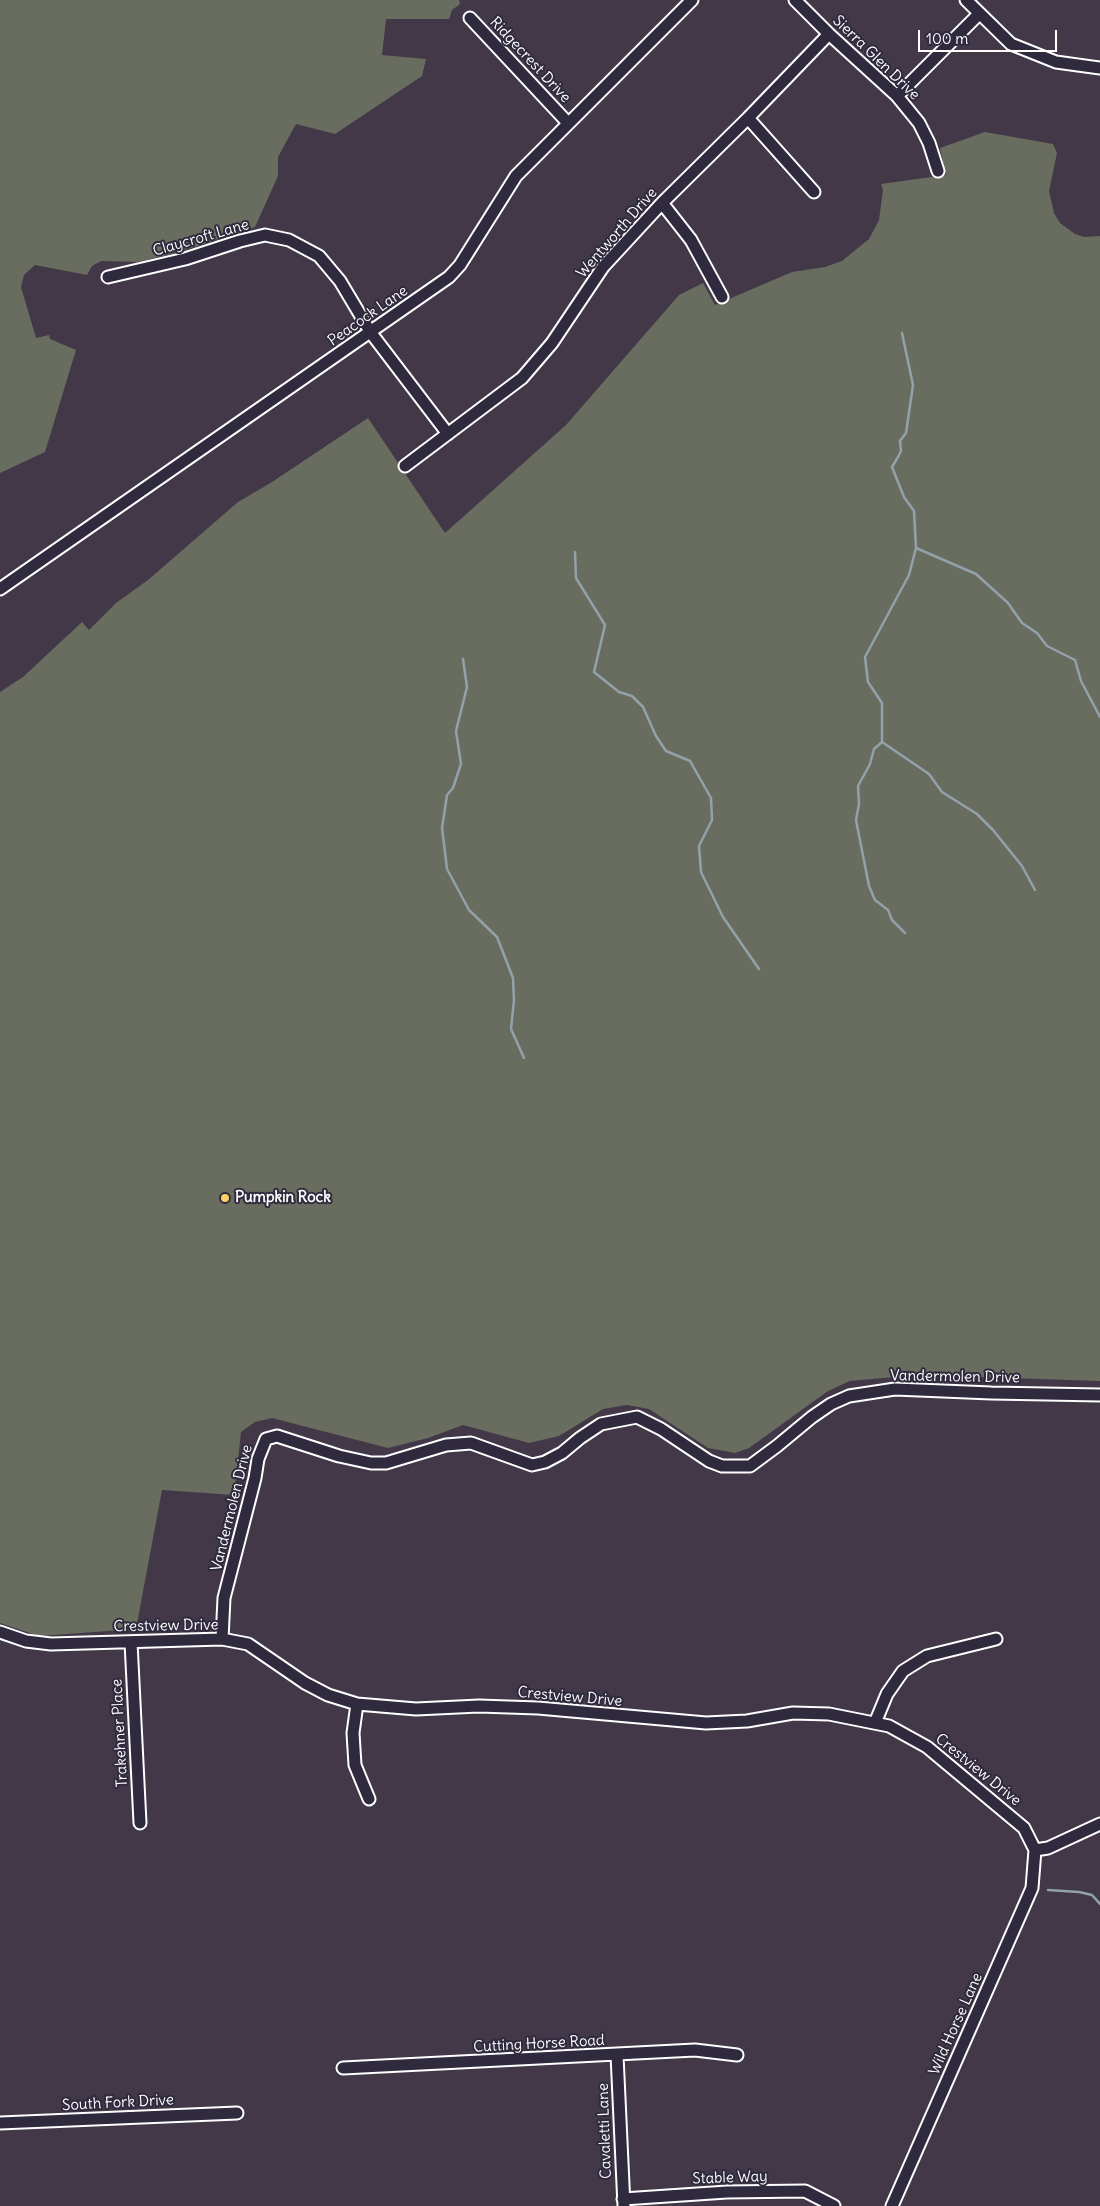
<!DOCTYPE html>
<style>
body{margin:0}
#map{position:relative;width:1100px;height:2206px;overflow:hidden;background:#423848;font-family:Delius,sans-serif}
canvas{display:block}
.scale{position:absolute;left:918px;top:30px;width:139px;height:22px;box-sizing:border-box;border:2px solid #fff;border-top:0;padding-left:6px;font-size:15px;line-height:18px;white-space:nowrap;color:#fff;-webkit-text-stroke:4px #2f2a3d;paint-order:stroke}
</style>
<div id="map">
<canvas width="1100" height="2206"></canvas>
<div class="scale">100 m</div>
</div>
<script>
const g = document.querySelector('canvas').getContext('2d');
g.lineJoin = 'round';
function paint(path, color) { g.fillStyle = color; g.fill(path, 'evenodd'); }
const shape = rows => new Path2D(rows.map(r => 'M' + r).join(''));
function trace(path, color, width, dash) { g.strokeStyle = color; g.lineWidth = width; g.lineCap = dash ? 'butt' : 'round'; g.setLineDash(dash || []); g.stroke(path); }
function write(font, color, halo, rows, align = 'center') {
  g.font = font + ' Delius,sans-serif'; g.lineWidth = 4; g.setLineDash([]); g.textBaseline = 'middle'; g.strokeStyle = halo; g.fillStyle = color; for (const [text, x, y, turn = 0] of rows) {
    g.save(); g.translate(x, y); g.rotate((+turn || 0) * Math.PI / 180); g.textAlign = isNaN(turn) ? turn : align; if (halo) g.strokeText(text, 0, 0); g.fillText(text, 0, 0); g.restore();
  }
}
paint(shape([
 [0,0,459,0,460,4,452,10,449,19,386,19,382,55,426,59,422,76,335,134,296,124,278,157,278,176,255,227,179,252,138,262,101,261,92,266,87,275,35,265,24,275,21,287,36,338,49,335,50,339,76,350,45,452,0,473],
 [985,132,1053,144,1057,153,1049,191,1054,213,1060,223,1075,234,1084,237,1100,236,1100,1381,917,1375,850,1381,828,1391,749,1448,735,1453,708,1448,649,1409,627,1405,603,1409,559,1436,529,1443,463,1425,428,1438,388,1448,272,1418,255,1422,241,1432,234,1495,162,1490,136,1629,39,1636,0,1623,0,692,23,677,82,622,89,630,116,603,148,580,238,502,272,482,368,418,445,533,566,425,679,295,703,283,715,305,792,272,825,267,842,261,869,239,879,220,883,190,881,184,946,175,940,148]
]), '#686d5f');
trace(shape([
 [902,333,913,385,906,433,900,441,901,451,898,457,892,467,904,497,914,511,916,548,976,574,1008,603,1022,623,1037,633,1047,646,1075,660,1081,681,1100,717],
 [575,552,576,578,605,625,594,672,619,692,632,696,643,707,656,736,666,751,690,761,711,798,712,820,699,846,701,872,723,917,759,969],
 [463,659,467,687,456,731,461,764,453,788,447,795,442,828,447,869,469,910,497,937,513,978,514,1000,511,1029,524,1058],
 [882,742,929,774,942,792,977,814,993,830,1022,866,1035,890],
 [905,933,892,920,888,910,875,900,869,886,856,820,859,804,858,786,870,764,874,749,882,742,882,703,868,682,865,657,909,575,916,548],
 [1048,1890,1079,1892,1092,1895,1100,1904]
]), '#92a1aa', 2.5);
const minor = shape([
 [795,0,829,34,897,96,919,123,929,143,938,171],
 [966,0,1011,44,1056,62,1100,68],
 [470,18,568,123],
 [897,96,979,14],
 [748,118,814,192],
 [662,203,691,240,722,297],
 [108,277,185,259,240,241,265,235,289,240,319,256,340,281,371,333,448,434],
 [405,466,522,378,552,343,603,267,662,203,748,118,829,34],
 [0,589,449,277,460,265,516,176,692,0],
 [0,1632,26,1641,51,1644,222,1639,248,1644,305,1683,328,1695,357,1704,416,1709,479,1706,538,1708,706,1723,747,1721,793,1713,829,1714,889,1726,927,1747,1024,1828,1035,1850,1048,1848,1100,1824],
 [222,1639,224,1598,255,1478,258,1459,266,1439,277,1436,339,1456,371,1463,386,1463,446,1445,471,1443,532,1465,545,1462,562,1453,580,1438,601,1424,637,1417,661,1429,709,1461,722,1466,750,1466,777,1446,812,1417,831,1404,849,1396,895,1389,991,1393,1100,1395],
 [131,1642,140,1823],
 [357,1704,353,1733,355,1765,369,1799],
 [875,1723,887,1694,903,1671,927,1656,996,1639],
 [617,2055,624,2206],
 [343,2068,695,2050,737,2055],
 [0,2123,237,2113],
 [623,2199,727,2192,805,2191,834,2206],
 [892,2206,1032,1888,1035,1850]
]);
trace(minor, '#fff', 15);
trace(minor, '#2f2a3d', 11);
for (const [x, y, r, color] of [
 [225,1198,5,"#ffd166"]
]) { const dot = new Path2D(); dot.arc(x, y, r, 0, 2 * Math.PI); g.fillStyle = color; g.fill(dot); trace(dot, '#2f2a3d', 2); }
write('15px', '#fff', '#2f2a3d', [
 ["Sierra Glen Drive",876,58,44],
 ["Ridgecrest Drive",530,60,47],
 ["Wentworth Drive",617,233,-49],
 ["Claycroft Lane",201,238,-16],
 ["Peacock Lane",368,316,-35],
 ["Vandermolen Drive",955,1377,1],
 ["Vandermolen Drive",232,1508,-76],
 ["Crestview Drive",166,1626,-1],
 ["Crestview Drive",570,1697,5],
 ["Trakehner Place",120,1733,-93],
 ["Crestview Drive",978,1770,39],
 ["Wild Horse Lane",956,2024,-66],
 ["Cutting Horse Road",539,2044,-3],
 ["South Fork Drive",118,2103,-3],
 ["Cavaletti Lane",605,2131,-92],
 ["Stable Way",730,2178,-2]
]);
write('bold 15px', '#fff', '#2f2a3d', [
 ["Pumpkin Rock",235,1198]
], 'left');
</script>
